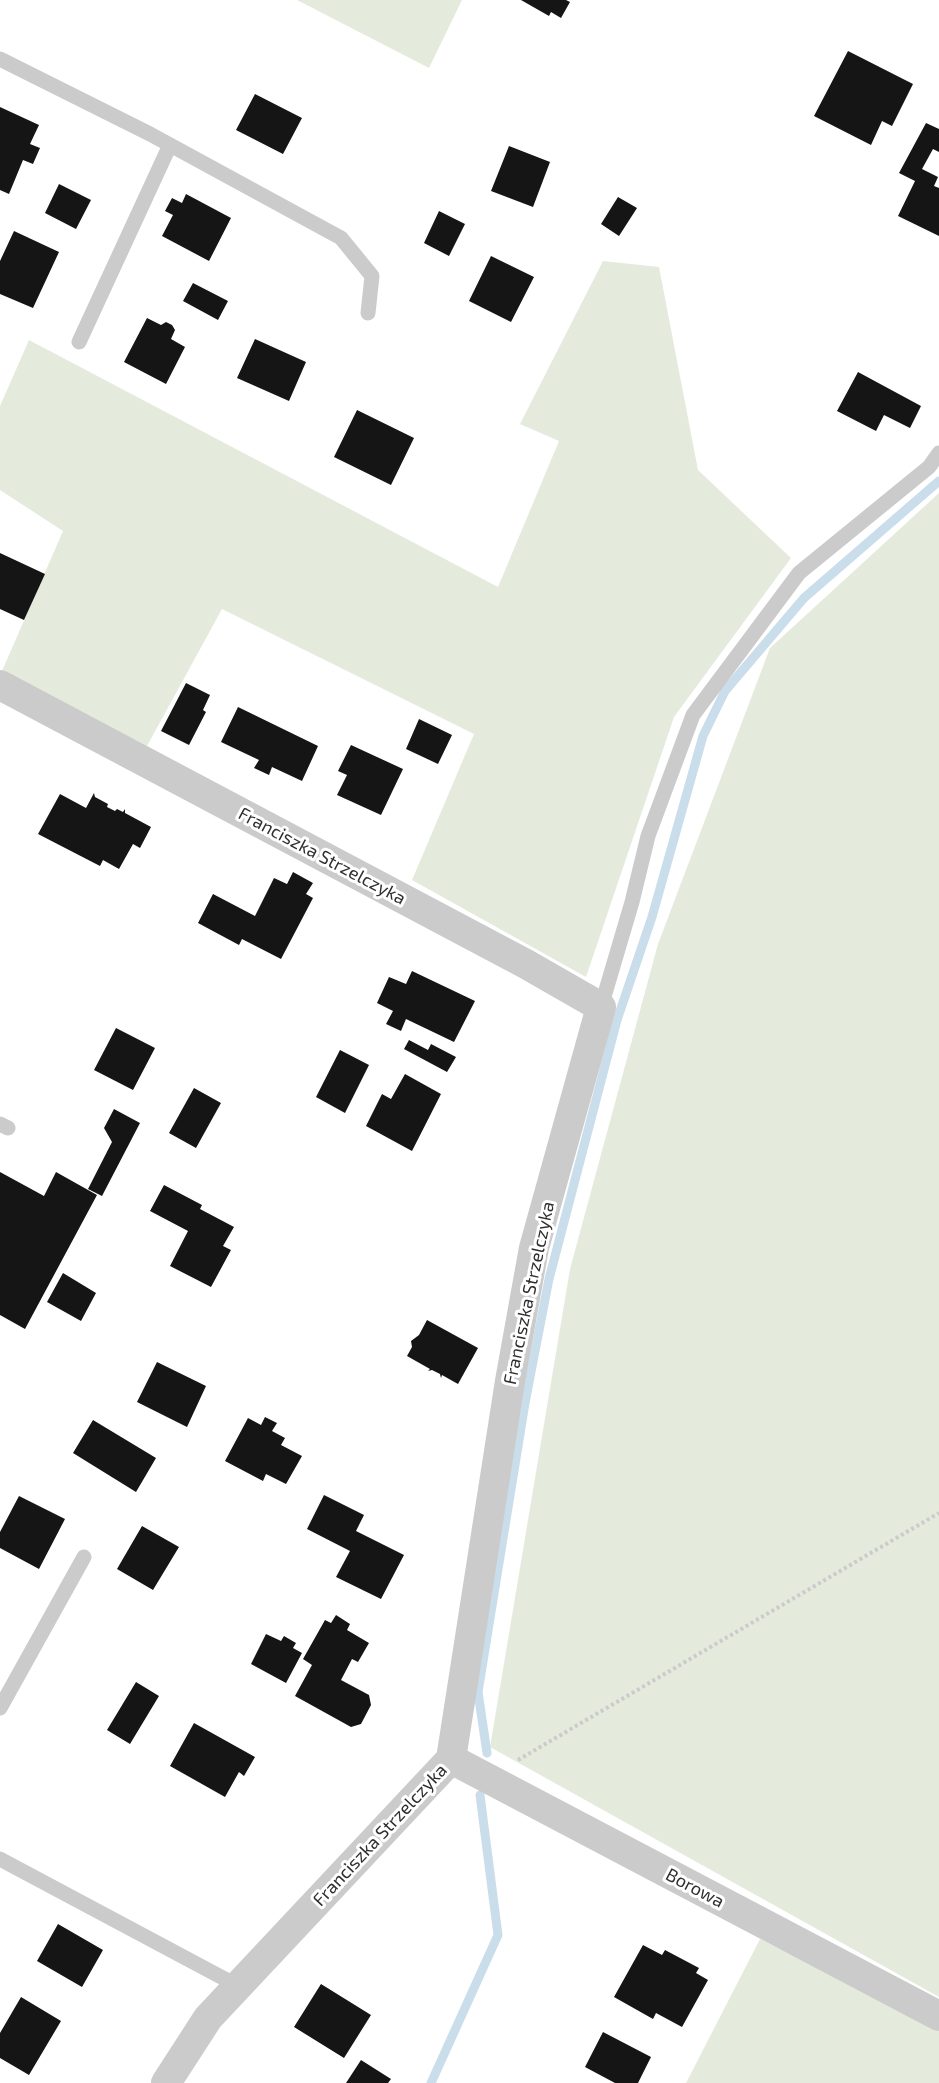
<!DOCTYPE html>
<style>
body{margin:0}
canvas{display:block;background:#fff}
</style>
<canvas width="939" height="2083"></canvas>
<script>
const g = document.querySelector('canvas').getContext('2d');
g.lineJoin = 'round';
function paint(path, color) { g.fillStyle = color; g.fill(path, 'evenodd'); }
const shape = rows => new Path2D(rows.map(r => 'M' + r).join(''));
function trace(path, color, width, dash) { g.strokeStyle = color; g.lineWidth = width; g.lineCap = dash ? 'butt' : 'round'; g.setLineDash(dash || []); g.stroke(path); }
function write(font, color, halo, rows, align = 'center') {
  g.font = font + ' "Exo 2",sans-serif'; g.lineWidth = 6; g.setLineDash([]); g.textBaseline = 'middle'; g.strokeStyle = halo; g.fillStyle = color; for (const [text, x, y, turn = 0] of rows) {
    g.save(); g.translate(x, y); g.rotate((+turn || 0) * Math.PI / 180); g.textAlign = isNaN(turn) ? turn : align; if (halo) g.strokeText(text, 0, 0); g.fillText(text, 0, 0); g.restore();
  }
}
paint(shape([
 [297,0,462,0,429,68],
 [603,261,659,267,698,470,791,558,674,717,586,977,412,880,474,734,222,609,147,746,2,671,63,531,0,490,0,406,29,340,498,587,559,441,520,424],
 [939,493,939,1997,490,1747,570,1269,658,944,770,648],
 [760,1939,939,2029,939,2083,686,2083]
]), '#e4ebdd');
trace(shape([
 [487,1753,478,1692,525,1403,549,1279,617,1020,652,917,703,736,725,691,804,598,939,481],
 [431,2083,498,1935,480,1795]
]), '#c9ddea', 9);
paint(shape([
 [521,0,566,0,570,2,561,18,551,12,549,16],
 [848,51,913,84,892,126,882,121,871,145,814,116],
 [255,94,302,118,283,154,236,130],
 [0,107,39,125,30,144,40,148,33,164,23,160,9,194,0,190],
 [926,123,939,129,939,152,933,149,922,169,938,177,934,186,939,188,939,236,898,216,915,181,899,173],
 [509,146,550,162,533,207,491,191],
 [59,184,91,200,76,229,45,213],
 [186,194,231,218,209,261,162,236,173,215,165,211,172,198,182,203],
 [618,197,637,208,619,236,601,224],
 [439,211,465,224,449,256,424,243],
 [14,231,59,252,33,308,0,294,0,261],
 [491,256,534,277,511,322,469,301],
 [193,283,228,301,218,320,183,301],
 [147,318,161,325,166,322,172,325,175,330,171,339,185,347,166,384,124,362],
 [255,339,306,362,289,401,237,378],
 [858,372,921,406,910,428,884,415,876,431,837,411],
 [357,410,414,438,391,485,334,457],
 [0,553,45,574,24,620,0,609],
 [186,683,210,695,203,710,206,712,189,745,161,731],
 [238,707,318,746,302,781,272,767,269,775,254,768,259,760,221,742],
 [419,719,452,735,438,764,406,749],
 [351,745,403,769,381,815,337,795,347,775,338,771],
 [94,793,95,797,108,804,107,807,115,811,117,809,123,812,125,809,125,813,151,827,140,848,133,844,119,869,103,860,100,866,38,834,60,794,86,808],
 [293,872,313,883,306,894,313,898,281,959,242,939,239,945,198,923,213,894,255,916,274,878,287,884],
 [412,971,475,1001,454,1042,406,1019,401,1031,386,1024,393,1011,377,1003,389,977,406,984],
 [116,1028,155,1048,133,1090,94,1070],
 [409,1040,428,1050,431,1044,456,1057,447,1072,404,1049],
 [340,1050,369,1065,345,1113,316,1097],
 [405,1074,441,1094,412,1151,366,1126,382,1094,391,1099],
 [194,1088,221,1103,196,1148,169,1133],
 [114,1109,140,1123,102,1196,88,1189,112,1142,104,1128],
 [0,1172,44,1196,56,1172,97,1195,25,1329,0,1315],
 [164,1185,202,1205,200,1209,234,1227,223,1246,231,1250,211,1287,170,1266,188,1231,150,1211],
 [63,1273,96,1293,81,1321,47,1302],
 [427,1320,478,1348,458,1384,442,1375,441,1378,440,1374,432,1370,428,1371,430,1369,407,1356,412,1347,411,1341,419,1335],
 [157,1362,206,1386,187,1427,137,1402],
 [265,1417,277,1423,272,1431,285,1438,281,1445,302,1456,286,1484,266,1474,263,1481,225,1461,248,1418,261,1425],
 [93,1420,156,1458,136,1492,73,1453],
 [324,1495,364,1515,356,1531,404,1555,381,1599,336,1577,350,1551,307,1529],
 [19,1496,65,1519,39,1569,0,1548,0,1532],
 [142,1526,179,1547,153,1590,117,1569],
 [336,1615,350,1624,347,1630,369,1643,358,1662,352,1659,341,1680,369,1695,371,1705,361,1724,351,1727,295,1696,312,1665,303,1659,325,1620,331,1623],
 [266,1634,281,1641,284,1636,296,1643,293,1648,302,1653,286,1683,251,1664],
 [136,1682,159,1696,130,1744,107,1730],
 [194,1723,255,1757,244,1776,239,1772,225,1797,170,1766],
 [58,1924,103,1950,82,1987,37,1961],
 [643,1945,662,1955,665,1950,699,1968,696,1973,708,1980,682,2027,656,2013,653,2019,614,1997],
 [321,1984,371,2015,344,2058,294,2027],
 [21,1997,61,2021,29,2075,0,2058,0,2033],
 [603,2032,651,2057,638,2083,615,2083,585,2067],
 [361,2060,391,2079,388,2083,346,2083]
]), '#151515');
trace(shape([
 [518,1760,939,1513]
]), '#cbcbcb', 4, [3, 3]);
trace(shape([
 [0,59,150,134,341,238,372,276,368,313],
 [79,342,170,145],
 [601,1007,632,902,648,836,693,715,799,573,929,467,939,453],
 [0,1124,8,1128],
 [0,1708,84,1557],
 [0,1859,238,1986]
]), '#cbcbcb', 15);
trace(shape([
 [0,685,526,964,601,1007,534,1248,510,1381,451,1759,208,2018,166,2083],
 [451,1759,939,2016]
]), '#cbcbcb', 30);
write('18px', '#2e2e2e', '#fff', [
 ["Franciszka Strzelczyka",322,856,28],
 ["Franciszka Strzelczyka",529,1293,-78],
 ["Franciszka Strzelczyka",380,1835,-47],
 ["Borowa",695,1888,28]
]);
</script>
